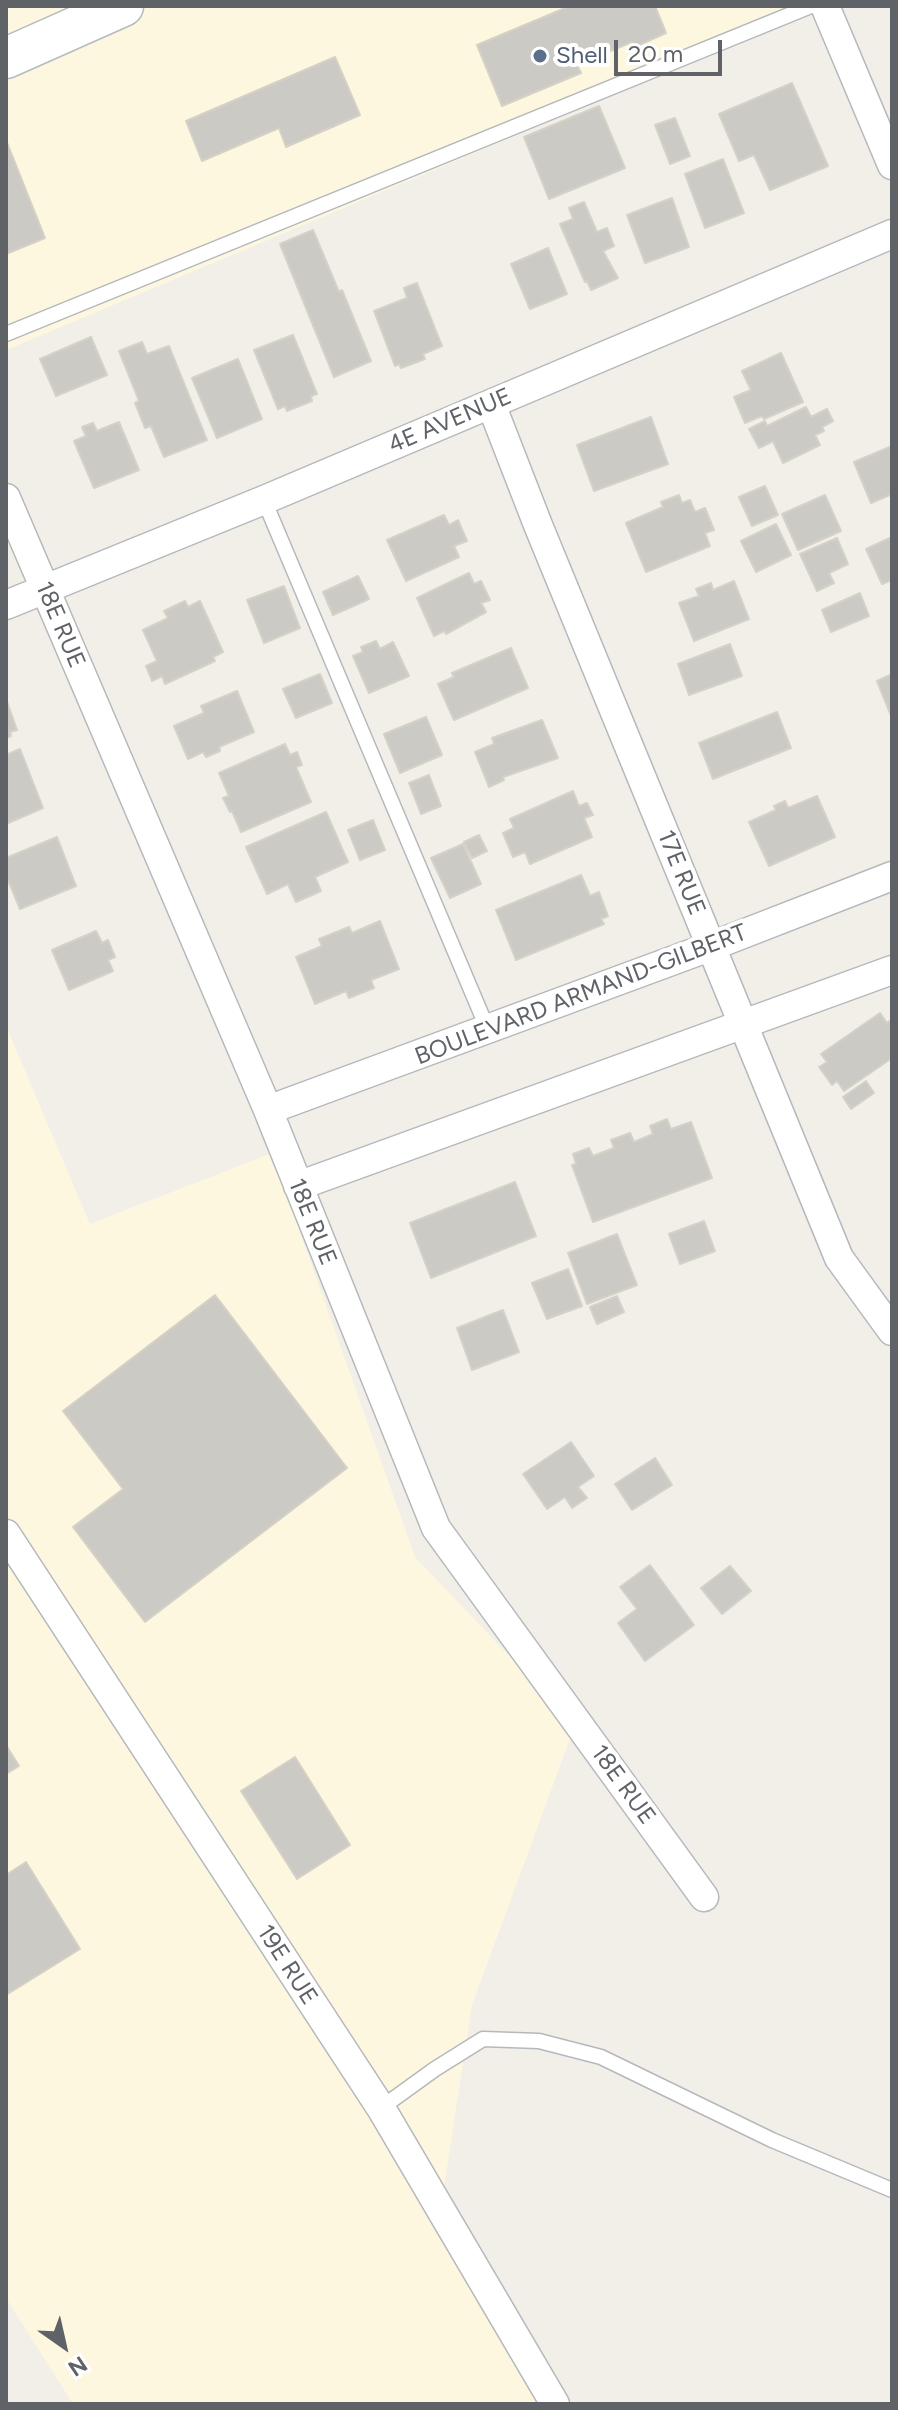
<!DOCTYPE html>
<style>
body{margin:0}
#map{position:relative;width:898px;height:2410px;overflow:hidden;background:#f1efe8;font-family:Figtree,sans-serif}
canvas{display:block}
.frame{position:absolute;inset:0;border:8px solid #5f6368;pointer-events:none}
.north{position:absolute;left:24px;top:2306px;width:80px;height:80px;-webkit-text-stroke:6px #fff;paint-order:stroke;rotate:146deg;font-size:22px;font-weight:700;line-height:32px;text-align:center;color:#5f6368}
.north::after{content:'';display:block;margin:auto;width:28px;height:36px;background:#5f6368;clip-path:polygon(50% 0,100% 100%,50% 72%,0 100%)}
.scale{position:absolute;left:614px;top:40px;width:108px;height:36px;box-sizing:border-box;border:4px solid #5f6368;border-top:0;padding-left:10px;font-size:24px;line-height:28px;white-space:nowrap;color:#5f6368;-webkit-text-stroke:6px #fff;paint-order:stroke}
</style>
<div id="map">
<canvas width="898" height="2410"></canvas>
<div class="frame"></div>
<div class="north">N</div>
<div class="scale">20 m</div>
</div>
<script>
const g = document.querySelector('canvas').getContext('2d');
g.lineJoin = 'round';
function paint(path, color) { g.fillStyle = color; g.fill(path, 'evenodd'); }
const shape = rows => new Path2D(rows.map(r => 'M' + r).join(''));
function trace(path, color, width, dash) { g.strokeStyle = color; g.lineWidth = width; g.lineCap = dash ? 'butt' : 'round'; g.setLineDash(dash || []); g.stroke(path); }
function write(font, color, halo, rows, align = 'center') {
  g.font = font + ' Figtree,sans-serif'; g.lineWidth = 8; g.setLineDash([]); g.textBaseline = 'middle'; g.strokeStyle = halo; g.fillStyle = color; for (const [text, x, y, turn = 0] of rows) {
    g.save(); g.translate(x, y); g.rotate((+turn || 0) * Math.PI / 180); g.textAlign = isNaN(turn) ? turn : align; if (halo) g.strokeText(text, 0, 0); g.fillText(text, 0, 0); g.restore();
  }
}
paint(shape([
 [6,6,824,6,6,350],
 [6,1026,90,1224,272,1153,415,1557,575,1725,472,2005,442,2200,564,2404,73,2404,6,2298]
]), '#fef7e0');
const building = shape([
 [570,6,655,6,666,33,635,47,632,42,577,65,581,73,502,106,477,45,570,6],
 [335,57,360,115,286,147,279,128,202,161,186,121,335,57],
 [792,83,828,166,770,190,754,155,739,161,719,114,792,83],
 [599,106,625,168,549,199,524,137,599,106],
 [675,118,690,156,670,164,655,125,675,118],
 [6,140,45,238,6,254,6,140],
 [723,159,744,213,705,228,685,174,723,159],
 [672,198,689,247,645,263,627,215,672,198],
 [584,202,597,232,607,228,614,246,603,251,618,278,591,290,587,281,585,282,560,224,573,219,569,208,584,202],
 [313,230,339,292,342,290,371,361,334,377,280,244,313,230],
 [548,248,567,294,530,309,511,264,548,248],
 [417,283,442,346,423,354,425,359,401,368,399,364,395,366,374,311,407,298,404,288,417,283],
 [293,335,317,394,311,396,312,401,287,411,285,406,278,409,254,350,293,335],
 [91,337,107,375,56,396,40,359,91,337],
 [142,342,147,354,169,346,207,440,164,457,151,426,145,428,135,403,139,401,119,351,142,342],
 [781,353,803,402,764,419,762,416,745,423,734,397,751,390,742,371,781,353],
 [238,359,262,419,217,438,192,378,238,359],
 [806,407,811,417,827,409,833,421,822,427,824,431,815,435,820,445,783,463,773,441,759,448,749,429,765,421,767,426,806,407],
 [651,417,668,464,594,491,577,445,651,417],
 [119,422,139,470,94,488,74,441,86,436,82,427,93,423,97,431,119,422],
 [892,446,892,494,871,503,854,462,892,446],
 [765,486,778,515,752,526,739,497,765,486],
 [679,495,682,503,690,500,695,512,705,508,714,530,705,533,710,546,646,572,626,523,663,507,661,502,679,495],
 [825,495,841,531,798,550,782,514,825,495],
 [444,515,449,525,458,520,467,541,454,546,459,557,406,581,387,540,444,515],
 [776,524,791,555,756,572,741,541,776,524],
 [892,537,892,580,882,584,866,549,892,537],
 [837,538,848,564,829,573,834,583,817,591,800,554,837,538],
 [469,573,474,584,481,581,490,600,481,603,486,612,446,634,444,631,434,636,417,598,469,573],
 [358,576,369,599,333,615,323,592,358,576],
 [734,581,749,619,694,641,679,603,699,596,696,589,711,583,713,590,734,581],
 [284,586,300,628,264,643,247,600,284,586],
 [860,593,869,616,831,632,822,610,860,593],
 [185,601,188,607,200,601,223,652,213,657,215,661,165,684,162,676,152,681,146,666,157,661,143,630,168,618,164,611,185,601],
 [376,641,380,649,393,642,409,676,369,693,353,656,363,652,361,647,376,641],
 [730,644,742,676,689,695,678,664,730,644],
 [511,648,528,688,454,720,438,684,454,677,452,673,511,648],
 [320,674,332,703,296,718,283,689,320,674],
 [892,674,892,718,877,681,892,674],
 [237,691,254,732,219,747,220,751,206,757,203,752,188,759,174,726,204,713,201,706,237,691],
 [6,699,17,730,10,732,11,736,6,738,6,741,6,699],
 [777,712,791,748,713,779,699,743,777,712],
 [426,717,442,755,400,773,384,734,426,717],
 [542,720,558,758,503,777,504,780,489,787,475,752,494,744,492,738,542,720],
 [285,744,290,755,297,752,302,765,296,767,311,802,241,832,232,811,230,812,223,798,229,796,219,773,285,744],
 [20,749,43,808,6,824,6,755,20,749],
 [429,775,441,806,421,814,409,783,429,775],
 [573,791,579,806,587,803,593,815,584,818,592,837,530,864,525,852,513,857,503,833,514,828,510,819,573,791],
 [817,796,835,837,769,866,749,822,776,810,774,806,785,801,788,808,817,796],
 [326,812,348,862,315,877,321,891,296,902,288,884,267,894,246,847,326,812],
 [373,820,385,850,360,860,348,830,373,820],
 [479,835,487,851,472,858,464,842,479,835],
 [57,837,76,886,20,909,6,875,6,858,57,837],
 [463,844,481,884,450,898,431,858,463,844],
 [581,875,590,896,599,892,608,916,601,919,604,924,516,960,496,910,581,875],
 [380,921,399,969,371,980,374,988,349,998,346,991,315,1004,296,957,322,946,319,939,349,927,352,933,380,921],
 [96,931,102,943,108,940,115,957,108,960,113,971,69,990,52,950,96,931],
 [880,1013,887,1023,892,1019,892,1058,844,1091,837,1081,832,1085,819,1067,827,1062,821,1054,880,1013],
 [866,1081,874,1093,851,1109,843,1097,866,1081],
 [667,1119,671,1129,691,1122,712,1178,593,1222,572,1165,576,1164,573,1154,589,1148,593,1156,614,1148,611,1140,630,1133,634,1142,653,1134,650,1126,667,1119],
 [515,1182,536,1236,431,1278,410,1223,515,1182],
 [704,1221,715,1251,680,1264,669,1234,704,1221],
 [617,1234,637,1285,587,1304,568,1253,617,1234],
 [568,1269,582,1306,547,1319,532,1283,568,1269],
 [215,1295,347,1468,145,1622,73,1527,123,1489,63,1411,215,1295],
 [617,1296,624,1312,597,1324,590,1307,617,1296],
 [503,1310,519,1352,472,1370,457,1328,503,1310],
 [571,1442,594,1476,578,1487,587,1498,572,1508,565,1497,547,1509,523,1474,571,1442],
 [655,1458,672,1485,632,1510,615,1484,655,1458],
 [650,1565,694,1625,645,1661,618,1623,637,1609,620,1587,650,1565],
 [730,1566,751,1591,722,1614,701,1588,730,1566],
 [6,1745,19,1766,6,1774,6,1745],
 [295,1757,350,1845,297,1879,241,1791,295,1757],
 [26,1862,80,1949,6,1995,6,1875,26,1862]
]);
paint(building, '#cccac5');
trace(building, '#d6d1c6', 2);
const lane = shape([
 [6,334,811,6],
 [264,500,488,1030],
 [381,2108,435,2069,483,2039,539,2041,601,2057,772,2140,892,2190]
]);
const street = shape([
 [825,6,892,165],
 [491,404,538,525,839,1258,892,1331],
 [6,498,268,1110,436,1528,704,1897],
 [6,605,264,500,892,234],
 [268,1110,712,946,892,876],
 [298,1186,892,970],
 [6,1534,381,2108,555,2404]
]);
const secondary = shape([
 [6,58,123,6]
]);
trace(lane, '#b5b8bc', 17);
trace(street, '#b5b8bc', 31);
trace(secondary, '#b6babf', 43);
trace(lane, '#fff', 14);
trace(street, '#fff', 28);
trace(secondary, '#fff', 40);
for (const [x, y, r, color] of [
 [540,56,8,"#5c6f8a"]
]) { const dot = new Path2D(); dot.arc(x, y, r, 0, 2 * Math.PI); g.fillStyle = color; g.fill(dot); trace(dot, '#fff', 3); }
write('24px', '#4e5e75', '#fff', [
 ["Shell",556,56]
], 'left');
write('24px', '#5f6368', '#fff', [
 ["4E AVENUE",450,421,-23],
 ["18E RUE",60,625,67],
 ["17E RUE",681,873,68],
 ["BOULEVARD ARMAND-GILBERT",581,995,-21],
 ["18E RUE",312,1222,68],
 ["18E RUE",623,1785,54],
 ["19E RUE",287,1965,57]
]);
</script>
